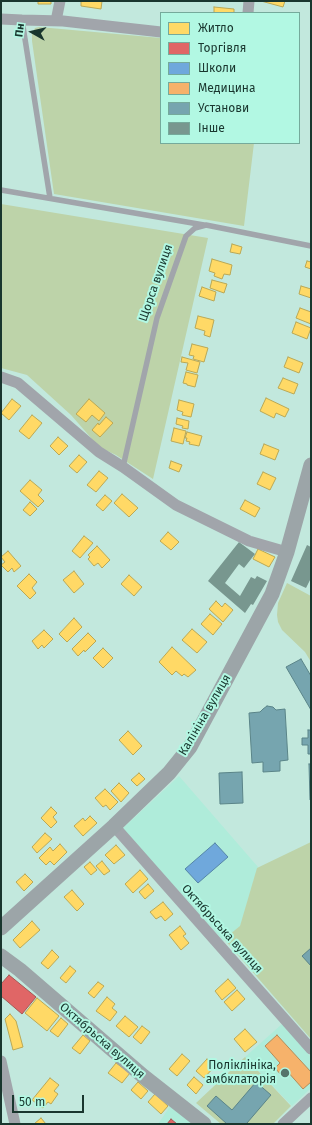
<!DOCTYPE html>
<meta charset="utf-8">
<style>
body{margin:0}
#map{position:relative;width:312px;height:1125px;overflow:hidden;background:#c2e8dd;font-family:"Fira Sans",sans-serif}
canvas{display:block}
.frame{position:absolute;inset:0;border:2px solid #19362e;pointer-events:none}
.legend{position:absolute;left:160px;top:12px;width:140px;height:132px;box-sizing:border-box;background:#b2f8e3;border:1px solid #75aa9b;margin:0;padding:5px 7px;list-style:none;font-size:12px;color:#19362e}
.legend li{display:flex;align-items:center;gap:8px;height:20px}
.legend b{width:20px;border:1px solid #75aa9b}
.north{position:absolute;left:12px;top:12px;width:40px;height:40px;-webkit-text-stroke:3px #b2f8e3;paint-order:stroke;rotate:278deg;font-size:11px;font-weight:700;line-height:16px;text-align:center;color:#19362e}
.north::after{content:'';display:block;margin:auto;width:14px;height:18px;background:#19362e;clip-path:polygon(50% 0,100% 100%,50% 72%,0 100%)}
.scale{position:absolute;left:12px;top:1095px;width:72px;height:18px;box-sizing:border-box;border:2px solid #19362e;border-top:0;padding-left:5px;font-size:12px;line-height:14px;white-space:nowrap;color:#19362e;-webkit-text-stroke:3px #b2f8e3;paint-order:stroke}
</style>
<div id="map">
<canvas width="312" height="1125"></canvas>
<div class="frame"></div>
<ul class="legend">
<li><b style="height:11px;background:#ffd966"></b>Житло</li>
<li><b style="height:11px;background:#e06666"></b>Торгівля</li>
<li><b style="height:11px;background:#6fa8dc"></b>Школи</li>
<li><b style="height:11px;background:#f6b26b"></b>Медицина</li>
<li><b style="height:11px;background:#76a5af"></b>Установи</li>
<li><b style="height:11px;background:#78978f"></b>Інше</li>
</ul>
<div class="north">Пн</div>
<div class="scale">50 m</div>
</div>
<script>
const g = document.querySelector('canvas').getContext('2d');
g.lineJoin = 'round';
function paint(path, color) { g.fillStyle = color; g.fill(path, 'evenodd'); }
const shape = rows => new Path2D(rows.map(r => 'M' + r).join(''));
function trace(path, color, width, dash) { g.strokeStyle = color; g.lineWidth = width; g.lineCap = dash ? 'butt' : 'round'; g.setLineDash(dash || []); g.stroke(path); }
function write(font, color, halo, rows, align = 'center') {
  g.font = font + ' "Fira Sans",sans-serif'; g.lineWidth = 4; g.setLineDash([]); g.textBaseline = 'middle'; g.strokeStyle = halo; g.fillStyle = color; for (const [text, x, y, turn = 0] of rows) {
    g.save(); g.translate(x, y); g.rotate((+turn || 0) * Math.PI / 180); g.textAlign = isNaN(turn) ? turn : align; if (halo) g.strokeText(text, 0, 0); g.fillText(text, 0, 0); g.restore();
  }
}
paint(shape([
 [179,776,258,867,240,927,223,941,121,830],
 [282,1024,311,1057,311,1088,292,1106,245,1057],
 [171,1105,193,1124,158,1124]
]), '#afecda');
paint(shape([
 [39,27,161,38,161,143,254,143,244,226,54,194,32,41,32,34,35,28],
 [1,204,208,238,153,479,116,455,99,447,71,415,27,375,1,368],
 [287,583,311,596,311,662,305,652,282,630,278,622,277,615,278,603],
 [311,842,311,1039,224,939,240,926,257,868],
 [245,1057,291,1106,273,1124,221,1124,196,1103]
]), '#bdd3a9');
const homes = shape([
 [38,1,51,1,51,4,38,4,38,1],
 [81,1,102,1,101,9,81,6,81,1],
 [261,1,285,1,283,7,261,1],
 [214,7,234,9,234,13,214,13,214,7],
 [232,244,242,247,240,254,230,252,232,244],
 [212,259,232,265,230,275,224,274,222,279,214,276,215,273,209,271,212,259],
 [307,261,311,262,311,269,305,267,307,261],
 [212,280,227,284,224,293,210,288,212,280],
 [301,286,311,289,311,298,299,294,301,286],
 [202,287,216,292,214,301,199,296,202,287],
 [300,308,311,312,311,324,296,318,300,308],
 [198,316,214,320,210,337,204,335,205,331,195,328,198,316],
 [296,322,311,328,307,339,292,333,296,322],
 [192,344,208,348,204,362,193,359,194,356,189,355,192,344],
 [182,357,200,362,197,373,186,370,188,363,181,362,182,357],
 [288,357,303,363,299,373,284,367,288,357],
 [186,372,198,375,195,387,187,385,187,384,183,383,186,372],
 [283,378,298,384,294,394,278,388,283,378],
 [266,398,289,409,285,417,276,413,274,418,260,411,266,398],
 [12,399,21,406,9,420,1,413,12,399],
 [89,399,105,413,99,421,92,415,86,422,76,414,89,399],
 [179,400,194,404,191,417,182,415,183,412,177,410,179,400],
 [32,415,42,423,29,439,19,431,32,415],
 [106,417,113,423,100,437,92,430,98,423,99,425,106,417],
 [177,418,189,421,188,429,182,428,183,426,176,424,177,418],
 [174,428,186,431,183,444,171,441,174,428],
 [187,432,202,436,199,446,189,444,190,442,186,441,187,438,185,438,187,432],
 [58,437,68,446,59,455,50,446,58,437],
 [264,444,279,450,275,460,260,454,264,444],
 [79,455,87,462,77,473,69,466,79,455],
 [171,461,182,465,179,472,169,468,171,461],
 [99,471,108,478,96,492,87,485,99,471],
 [263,472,276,478,270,490,257,484,263,472],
 [30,480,42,490,38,495,44,501,38,507,20,491,30,480],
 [122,494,138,508,129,517,114,503,122,494],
 [105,495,112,501,103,511,96,505,105,495],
 [245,500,260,508,255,517,240,509,245,500],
 [30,502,37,509,30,516,23,510,30,502],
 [168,532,179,542,171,550,160,541,168,532],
 [84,536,93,543,80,558,72,551,84,536],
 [97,546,110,560,102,568,98,563,94,566,88,559,90,557,88,555,97,546],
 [258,549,275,557,269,567,253,559,258,549],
 [8,551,21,566,14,572,12,568,8,572,1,565,5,562,1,557,8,551],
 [74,571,84,584,74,593,63,580,74,571],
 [29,574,37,582,32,588,36,593,30,599,17,586,29,574],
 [129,575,142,587,134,596,121,584,129,575],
 [216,601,222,607,225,603,233,610,223,622,209,609,216,601],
 [210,614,222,624,213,635,201,624,210,614],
 [74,618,82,627,67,642,59,634,74,618],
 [192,629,207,642,197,653,182,640,192,629],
 [44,630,53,639,44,648,42,645,38,649,32,641,44,630],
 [88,633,96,641,85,652,84,650,78,656,72,649,88,633],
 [172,647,196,670,188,677,184,674,182,676,176,671,172,675,159,662,172,647],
 [103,648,113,658,103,668,93,658,103,648],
 [128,731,142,746,133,755,119,740,128,731],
 [139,773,145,779,137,786,131,780,139,773],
 [119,783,129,793,121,802,111,791,119,783],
 [105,789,118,802,110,810,106,805,103,807,95,798,105,789],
 [51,807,57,813,53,817,57,822,51,828,41,818,51,807],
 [90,816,97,823,83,836,74,826,83,818,85,821,90,816],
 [45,833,52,839,37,853,32,847,45,833],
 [60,844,67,852,54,865,50,861,46,865,39,858,50,847,53,851,60,844],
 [116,845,125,855,114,864,105,855,116,845],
 [102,861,110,871,104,875,96,866,102,861],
 [90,862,97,870,91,875,84,867,90,862],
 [140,870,148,879,133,893,125,884,140,870],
 [25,874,33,882,24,891,16,882,25,874],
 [148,884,154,891,145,899,139,892,148,884],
 [72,890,84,904,77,911,64,897,72,890],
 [163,902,173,914,165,921,161,916,156,919,150,912,163,902],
 [32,921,40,930,20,948,13,940,32,921],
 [180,926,186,934,183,936,189,943,181,950,169,935,180,926],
 [52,950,59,957,48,969,41,963,52,950],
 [70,966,76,971,66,983,60,978,70,966],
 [228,979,236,988,222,1000,215,991,228,979],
 [98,982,104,986,94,998,88,993,98,982],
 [237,990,245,999,232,1011,224,1002,237,990],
 [107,997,115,1004,112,1008,117,1012,110,1021,96,1011,107,997],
 [37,998,59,1016,47,1031,25,1013,37,998],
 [10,1014,16,1021,23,1047,13,1050,5,1019,10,1014],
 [125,1016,138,1027,129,1037,116,1026,125,1016],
 [61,1018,68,1024,58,1037,50,1031,61,1018],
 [142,1026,150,1032,141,1044,133,1037,142,1026],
 [245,1029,257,1042,245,1052,234,1039,245,1029],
 [83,1035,90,1041,80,1054,72,1048,83,1035],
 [182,1054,190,1061,177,1076,169,1069,182,1054],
 [207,1059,215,1066,204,1078,196,1071,207,1059],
 [116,1063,130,1073,122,1083,108,1073,116,1063],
 [194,1077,203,1085,196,1094,187,1085,194,1077],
 [50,1078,59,1085,54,1091,58,1094,51,1104,48,1102,43,1108,32,1100,50,1078],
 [138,1082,148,1091,141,1099,131,1090,138,1082],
 [155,1094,168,1106,161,1114,148,1102,155,1094],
 [41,1118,46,1124,34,1124,41,1118]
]);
paint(homes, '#ffd966');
trace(homes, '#baa855', 1);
const shops = shape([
 [9,975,36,997,22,1014,1,996,1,984,9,975],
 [171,1119,177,1124,167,1124,171,1119]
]);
paint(shops, '#e06666');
trace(shops, '#a45855', 1);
const schools = shape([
 [215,843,228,857,198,883,185,869,215,843]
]);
paint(schools, '#6fa8dc');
trace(schools, '#5586a8', 1);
const health = shape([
 [277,1035,311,1072,311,1082,303,1089,287,1071,282,1076,275,1068,280,1063,265,1046,277,1035]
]);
paint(health, '#f6b26b');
trace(health, '#b48d59', 1);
const public = shape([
 [301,659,311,676,311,710,286,667,301,659],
 [267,706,273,707,276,710,285,709,288,760,280,761,280,771,263,772,263,762,252,763,249,713,260,712,263,709,267,706],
 [308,730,311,730,311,754,308,754,308,745,302,745,302,738,308,738,308,730],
 [309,764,311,764,311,800,310,800,309,764],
 [242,772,243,803,220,804,219,773,242,772],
 [311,948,311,966,302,956,311,948],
 [256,1082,271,1095,247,1123,248,1124,227,1124,207,1106,216,1096,232,1110,256,1082]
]);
paint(public, '#76a5af');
trace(public, '#5a8488', 1);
paint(shape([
 [239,542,255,554,244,568,239,564,225,583,240,596,251,577,255,579,257,576,267,581,253,605,251,604,245,613,208,581],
 [307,545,311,547,311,578,306,588,291,581]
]), '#78978f');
trace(shape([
 [22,20,50,198],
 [1,190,204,225],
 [123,467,157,318,186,236,195,228,206,225,311,246]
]), '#a1a5ab', 5.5);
trace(shape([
 [248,13,249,1],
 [1,19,22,20,63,21,161,32],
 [56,21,60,1],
 [1,377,18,383,99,452,123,467,176,505,249,541,287,552],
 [114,826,311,1049],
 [1,1061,15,1124],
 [283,1124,311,1098]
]), '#a1a5ab', 11);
trace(shape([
 [1,928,114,826,169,773,190,747,272,594,287,552,311,465],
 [1,956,20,970,143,1076,204,1124]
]), '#9ca5a8', 15);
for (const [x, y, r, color] of [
 [285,1073,5,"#54746b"]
]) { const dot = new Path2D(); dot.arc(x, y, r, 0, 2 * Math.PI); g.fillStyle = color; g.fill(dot); trace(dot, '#b2f8e3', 1.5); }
write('12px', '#19362e', '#b2f8e3', [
 ["Щорса вулиця",156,283,-71],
 ["Калініна вулиця",205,715,-60],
 ["Октябрьська вулиця",222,929,48],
 ["Октябрьска вулиця",102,1041,41]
]);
write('12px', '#19362e', '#b2f8e3', [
 ["Поліклініка,",276,1066],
 ["амбклаторія",276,1080]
], 'right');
</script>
